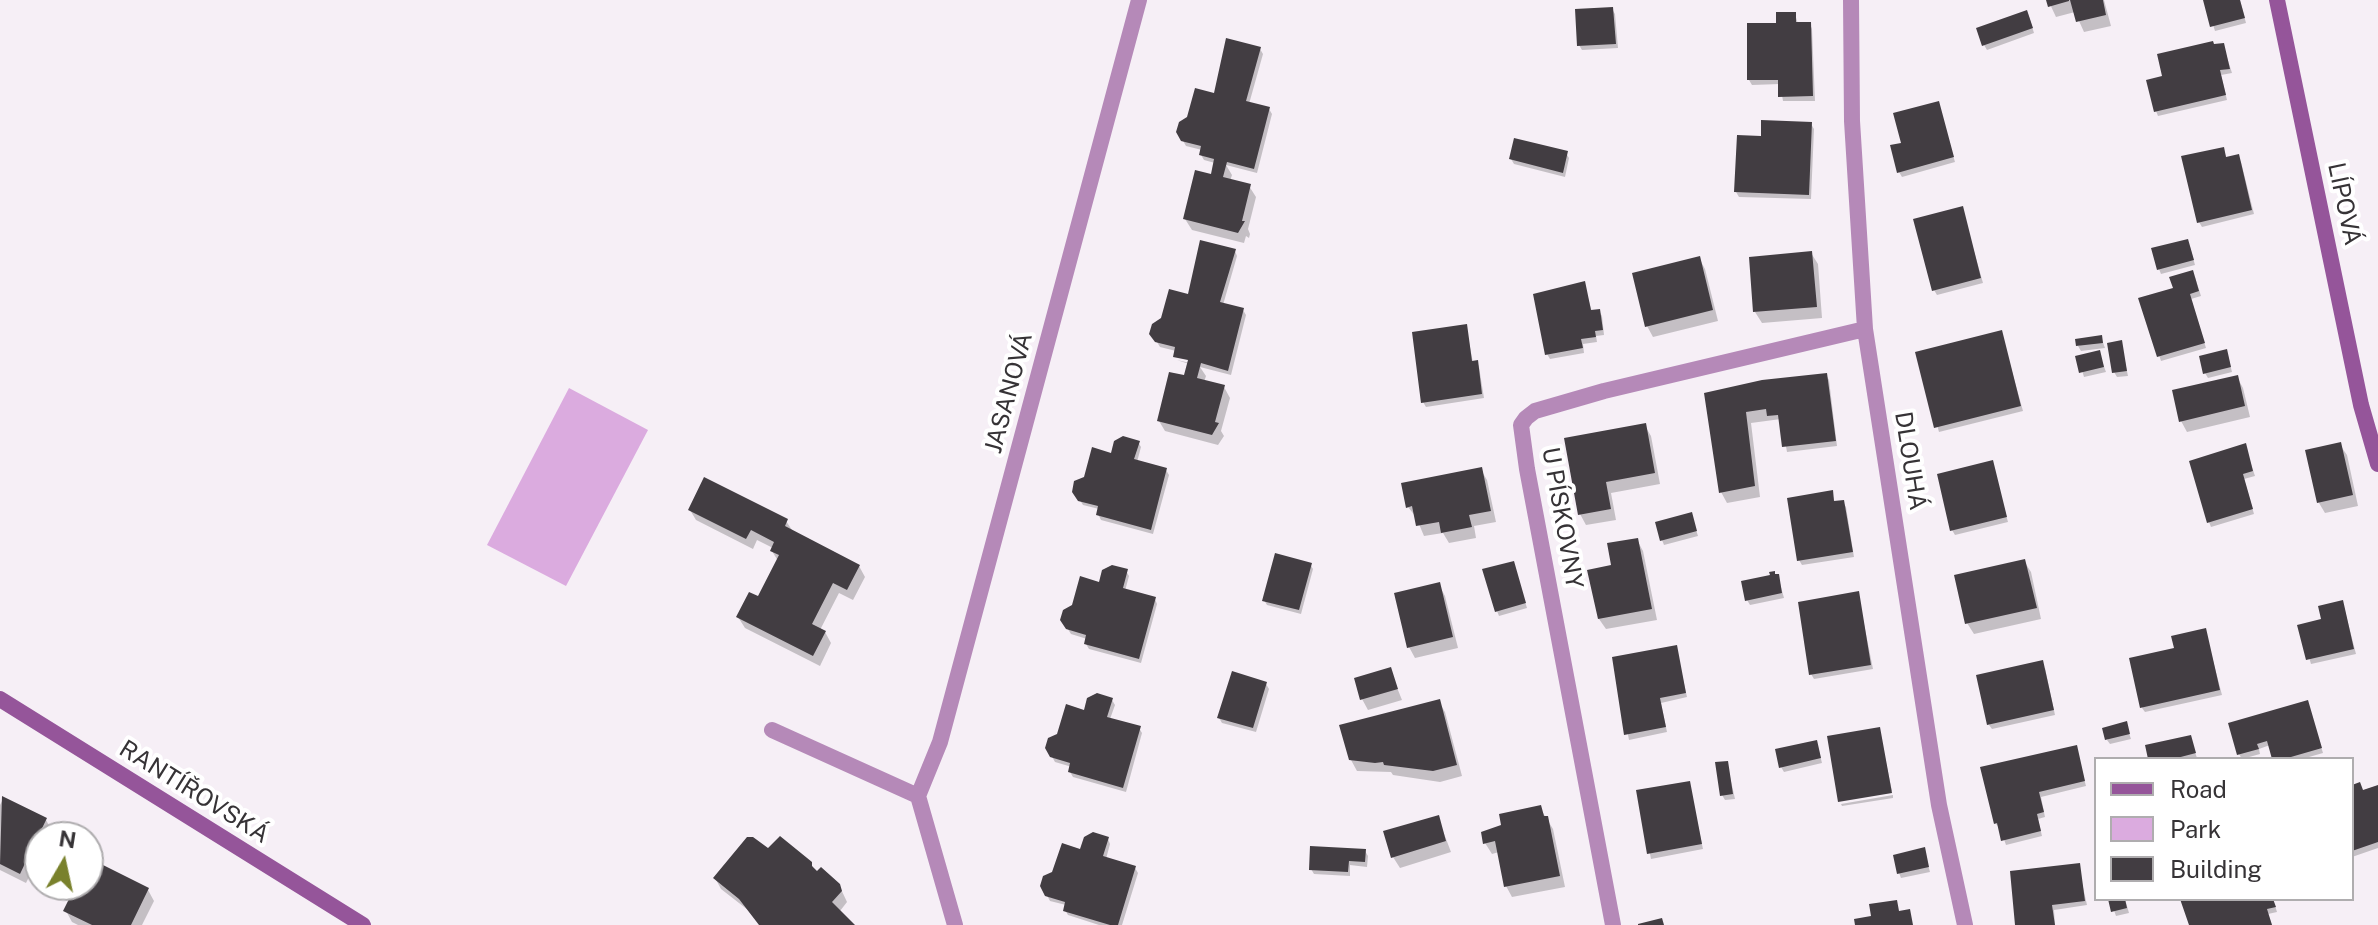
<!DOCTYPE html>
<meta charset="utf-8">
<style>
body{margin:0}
#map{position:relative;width:2378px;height:925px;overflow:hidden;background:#f6eff6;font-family:"Public Sans",sans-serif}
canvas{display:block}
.legend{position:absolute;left:2094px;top:757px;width:260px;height:144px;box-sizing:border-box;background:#fff;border:2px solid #afadaf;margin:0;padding:10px 14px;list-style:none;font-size:24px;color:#363336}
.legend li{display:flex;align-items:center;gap:16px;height:40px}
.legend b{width:40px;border:2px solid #afadaf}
.north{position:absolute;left:24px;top:821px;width:80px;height:80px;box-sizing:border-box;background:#fff;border:2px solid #afadaf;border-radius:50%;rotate:9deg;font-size:22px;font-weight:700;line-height:32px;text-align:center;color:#363336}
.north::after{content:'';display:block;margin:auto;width:28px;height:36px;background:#79812c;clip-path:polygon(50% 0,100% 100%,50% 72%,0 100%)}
</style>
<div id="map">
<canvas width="2378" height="925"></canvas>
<ul class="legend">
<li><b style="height:10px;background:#95559a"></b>Road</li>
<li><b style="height:22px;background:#dbabdf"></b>Park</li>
<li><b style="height:22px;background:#423d42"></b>Building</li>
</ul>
<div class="north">N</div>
</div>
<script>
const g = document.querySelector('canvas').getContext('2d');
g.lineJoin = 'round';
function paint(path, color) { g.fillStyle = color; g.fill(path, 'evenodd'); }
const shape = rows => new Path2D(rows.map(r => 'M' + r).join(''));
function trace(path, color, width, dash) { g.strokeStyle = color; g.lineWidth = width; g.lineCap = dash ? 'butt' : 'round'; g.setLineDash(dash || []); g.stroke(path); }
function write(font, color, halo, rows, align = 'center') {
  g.font = font + ' "Public Sans",sans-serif'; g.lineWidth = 8; g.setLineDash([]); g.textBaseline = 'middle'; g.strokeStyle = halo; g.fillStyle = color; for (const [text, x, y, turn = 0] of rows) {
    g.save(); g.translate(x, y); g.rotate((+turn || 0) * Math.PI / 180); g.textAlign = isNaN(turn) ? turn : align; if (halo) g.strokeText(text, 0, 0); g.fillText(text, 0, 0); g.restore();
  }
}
paint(shape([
 [569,388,648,430,566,586,487,545]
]), '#dbabdf');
paint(shape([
 [2048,0,2104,0,2111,26,2084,32,2075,12,2056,17],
 [2205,0,2240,0,2246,23,2215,31],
 [1612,9,1615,14,1618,48,1582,50,1579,45],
 [1795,14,1798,24,1810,24,1812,29,1815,101,1783,101,1780,84,1752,85,1749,80],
 [2029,17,2034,33,1987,50,1984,45],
 [2223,45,2232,73,2221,75,2227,100,2158,116,2156,111,2165,77,2214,46],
 [1260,49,1263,54,1249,104,1269,109,1272,114,1257,173,1226,165,1232,175,1230,181,1249,186,1256,197,1248,229,1250,234,1249,238,1246,236,1244,243,1192,230,1185,219,1212,176,1215,163,1204,160,1201,155,1202,150,1186,146,1178,132],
 [1938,104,1955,162,1902,177,1899,172],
 [1811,124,1814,129,1811,199,1739,197,1736,192,1763,138],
 [1566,153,1569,158,1565,177,1514,164,1511,159],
 [2225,154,2227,159,2238,157,2241,162,2254,214,2202,227,2199,222],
 [1962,209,1983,283,1937,295,1934,290],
 [2190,247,2195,265,2161,274,2159,269],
 [1235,251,1237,256,1223,305,1243,310,1246,315,1231,375,1200,367,1206,376,1204,382,1224,387,1230,398,1221,431,1224,436,1218,445,1165,431,1159,421,1186,378,1189,364,1177,360,1190,363,1190,359,1176,351,1160,347,1152,334],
 [1811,253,1818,264,1822,318,1762,323,1755,312],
 [1699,258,1705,269,1718,321,1653,337,1647,326],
 [2195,277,2201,296,2191,299,2206,348,2161,361,2141,300,2175,289],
 [1584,284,1592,312,1599,311,1602,316,1604,335,1596,336,1597,342,1583,344,1584,353,1550,359,1547,354],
 [1466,326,1473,363,1477,362,1479,367,1484,398,1426,407,1423,402],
 [2001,332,2023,411,1939,432,1917,353],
 [2101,337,2105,348,2081,351,2078,346],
 [2121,342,2128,376,2117,377,2114,372],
 [2099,353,2106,372,2084,377,2078,357],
 [2228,356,2232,372,2208,378,2205,373],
 [1826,375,1829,380,1837,446,1787,452,1781,419,1751,423,1760,497,1727,503,1721,492,1706,394],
 [2237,377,2243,388,2250,417,2187,432,2181,421],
 [1645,426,1651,436,1660,484,1611,493,1616,520,1586,525,1580,514],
 [1138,442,1141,447,1137,462,1166,470,1169,475,1153,534,1101,520,1098,514,1099,509,1083,505,1074,491,1085,478,1112,455],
 [2340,445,2347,455,2358,506,2325,513,2319,503],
 [2245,446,2255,476,2244,479,2254,514,2211,527,2209,522],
 [1992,463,2008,522,1955,535,1952,530],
 [1481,470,1487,480,1496,522,1474,526,1476,538,1449,543,1443,533,1424,536,1416,517,1408,507],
 [1832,493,1835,503,1843,502,1846,507,1854,557,1802,565,1799,560],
 [690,510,786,521,794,533,859,566,865,577,853,600,839,593,820,630,825,632,831,643,820,666,745,628,738,617,759,599,778,561,772,551,773,548,757,540,753,549,696,520],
 [1693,520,1698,536,1664,545,1662,540],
 [1637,540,1643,551,1657,620,1606,629,1599,619,1613,567],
 [2024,561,2031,572,2041,619,1974,634,1967,623],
 [1513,563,1527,608,1499,616,1497,611],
 [1310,564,1313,569,1301,614,1267,605,1264,600],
 [1126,571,1129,576,1125,591,1155,599,1157,604,1141,663,1089,649,1086,644,1087,639,1071,634,1062,620,1100,584],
 [1778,576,1784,598,1750,605,1747,600],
 [1439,585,1445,596,1458,648,1415,658,1409,647],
 [1858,594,1873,669,1814,679,1811,674],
 [2344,607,2356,654,2311,664,2300,626,2323,620],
 [2205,630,2222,695,2145,712,2142,708,2176,650],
 [1676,647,1687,697,1661,703,1667,732,1629,740,1614,659],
 [2045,668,2055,715,1992,729,1989,725],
 [1390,670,1402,700,1368,710,1362,699],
 [1266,684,1269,689,1256,732,1222,723,1219,718],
 [1112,700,1115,705,1110,719,1139,728,1142,733,1126,792,1073,777,1070,772,1072,767,1055,762,1047,748,1086,712],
 [1439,702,1445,712,1462,776,1440,782,1393,775,1391,772,1357,771,1351,760],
 [2307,702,2323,753,2302,759,2274,759,2270,745,2259,749,2260,754,2242,759,2239,754],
 [2126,724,2131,739,2110,744,2107,740],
 [1879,729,1892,791,1839,800],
 [2190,737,2197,758,2150,759],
 [1818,747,1822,763,1784,772,1781,767],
 [2076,747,2086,786,2041,797,2045,817,2038,819,2042,836,2006,845,2000,828,1995,823],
 [1727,763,1735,799,1725,800,1722,795],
 [1689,783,1703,849,1651,859,1638,792],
 [2352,787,2363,792,2378,787,2378,848,2352,857],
 [1893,795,1893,798,1842,806,1841,804],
 [3,799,46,820,52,831,49,837,40,837,40,855,26,883,0,870,0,805],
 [1540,808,1553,829,1565,887,1512,897,1506,886,1499,852,1492,854,1485,843],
 [1438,818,1451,852,1400,868,1393,857],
 [1108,839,1110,844,1106,859,1135,868,1138,873,1122,925,1099,925,1068,915,1065,910,1066,905,1050,901,1042,886,1081,852],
 [1924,850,1930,872,1901,878,1899,873],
 [769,851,810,863,817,874,839,885,847,902,840,911,854,925,760,925,748,910,721,889,715,878],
 [1365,851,1368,856,1367,867,1350,865,1350,876,1314,874,1311,869],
 [90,861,148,890,154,901,142,925,78,925,72,922,66,911,78,885,88,885],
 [2078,865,2087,905,2054,910,2055,925,2018,925],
 [2110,899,2125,899,2129,913,2116,916],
 [2182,899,2273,899,2277,912,2268,914,2272,925,2191,925]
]), '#0003');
paint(shape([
 [2046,0,2069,0,2069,1,2048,7],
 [2070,0,2103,0,2106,15,2076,22],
 [2203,0,2240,0,2245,18,2210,27],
 [1613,7,1616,44,1577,46,1575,9],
 [2027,10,2033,28,1982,46,1976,28],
 [1776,12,1796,12,1796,22,1811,22,1813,96,1778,97,1778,80,1747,80,1747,23,1776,23],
 [1226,38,1261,47,1246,101,1270,107,1254,169,1227,162,1223,177,1251,184,1242,221,1245,221,1238,233,1183,219,1195,170,1211,174,1214,159,1199,155,1201,146,1181,141,1176,132,1179,122,1187,117,1195,88,1214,93],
 [2213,41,2214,44,2224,43,2230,69,2220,70,2226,95,2154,112,2146,80,2162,76,2157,54],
 [1939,101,1954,157,1897,173,1890,145,1901,143,1893,113],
 [1761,120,1812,122,1809,195,1734,192,1737,135,1761,136],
 [1514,138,1568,151,1563,173,1509,159],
 [2224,147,2226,157,2239,154,2252,210,2197,223,2181,156],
 [1963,206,1981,278,1932,291,1913,219],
 [2188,239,2194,260,2157,270,2151,248],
 [1200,240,1236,249,1220,302,1244,308,1228,371,1201,363,1197,378,1225,385,1215,422,1219,423,1212,435,1157,421,1169,372,1184,375,1188,360,1173,357,1175,347,1155,342,1149,334,1152,324,1161,318,1169,289,1188,294],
 [1812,251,1817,307,1753,312,1749,257],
 [1700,256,1713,310,1645,327,1632,273],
 [2193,270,2199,291,2190,294,2205,343,2157,357,2138,298,2173,288,2169,277],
 [1585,281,1591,310,1600,309,1603,330,1595,331,1596,337,1581,339,1583,348,1545,355,1533,294],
 [1467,324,1472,361,1478,360,1482,394,1421,403,1412,332],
 [2002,330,2021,406,1934,428,1915,352],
 [2102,335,2103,343,2076,346,2075,339],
 [2122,340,2127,371,2112,373,2107,343],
 [2227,349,2231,367,2203,374,2199,356],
 [2100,350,2104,367,2079,373,2075,356],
 [1827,373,1836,441,1782,447,1778,415,1767,416,1766,409,1746,412,1755,486,1719,493,1704,393,1762,380],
 [2238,375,2245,406,2179,422,2172,390],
 [1646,423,1655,473,1606,482,1611,509,1578,515,1564,438],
 [1123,436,1140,441,1134,459,1167,468,1151,530,1096,515,1098,506,1078,501,1072,492,1074,481,1084,477,1092,447,1111,453,1114,441],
 [2341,442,2353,495,2317,503,2305,450],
 [2246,443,2253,471,2243,474,2253,509,2207,523,2189,461],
 [1993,460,2007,517,1950,531,1937,474],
 [1482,467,1491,511,1469,515,1472,527,1441,533,1439,522,1416,526,1412,506,1406,508,1401,483],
 [704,477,788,519,785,526,860,565,847,590,833,583,812,624,826,631,813,656,736,617,749,592,758,596,779,555,770,551,774,542,751,530,746,539,688,510],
 [1833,490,1834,501,1844,500,1853,552,1797,561,1787,498],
 [1692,512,1697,531,1660,541,1655,522],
 [1638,538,1652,609,1598,619,1587,570,1611,565,1607,543],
 [1275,553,1312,563,1299,610,1262,601],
 [2025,559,2037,608,1965,624,1954,575],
 [1514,561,1526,603,1495,612,1482,569],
 [1112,565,1128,569,1123,588,1156,597,1139,659,1084,644,1086,635,1066,629,1060,620,1063,610,1072,605,1080,576,1099,582,1102,570],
 [1775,571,1775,574,1779,574,1782,593,1745,601,1741,581,1770,575,1769,572],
 [1440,582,1453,637,1407,648,1394,593],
 [1859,591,1871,665,1809,675,1798,602],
 [2343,600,2354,649,2306,660,2297,625,2321,619,2318,606],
 [2206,628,2220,690,2140,708,2129,658,2174,648,2171,636],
 [1677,645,1686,693,1660,698,1666,727,1624,735,1612,657],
 [2043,660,2054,710,1987,725,1976,675],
 [1391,667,1398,689,1360,700,1354,678],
 [1232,671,1267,682,1253,728,1217,718],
 [1097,693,1113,698,1107,717,1141,726,1123,788,1068,772,1070,763,1050,757,1045,748,1048,738,1057,734,1066,704,1084,710,1087,698],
 [1440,699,1457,765,1433,771,1384,765,1383,762,1375,763,1349,760,1339,725],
 [2308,700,2322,748,2284,759,2280,757,2272,759,2267,741,2257,744,2259,749,2237,755,2228,723],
 [2127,721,2130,734,2105,740,2102,728],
 [1880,727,1892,793,1838,802,1827,736],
 [2191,735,2196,753,2173,759,2148,759,2145,745],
 [1817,740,1821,758,1779,768,1775,749],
 [2077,745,2085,781,2039,792,2044,812,2037,814,2041,831,2001,841,1997,823,1994,824,1980,767],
 [1728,761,1733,794,1720,796,1715,762],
 [1690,781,1702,844,1647,854,1636,790],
 [2360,782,2363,790,2378,785,2378,842,2352,851,2352,785],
 [2,796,47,818,20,874,0,864],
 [1541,805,1544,816,1548,816,1560,876,1504,887,1495,841,1483,844,1481,832,1501,825,1499,814],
 [1439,815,1446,841,1391,858,1383,831],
 [1093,832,1109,837,1103,856,1136,866,1118,925,1110,925,1063,911,1065,902,1045,896,1040,886,1043,876,1052,872,1062,843,1080,849,1084,837],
 [780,836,812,862,812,866,817,871,821,867,840,884,842,891,832,902,855,925,759,925,739,899,713,878,747,837,753,837,768,848],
 [1310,846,1366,849,1365,862,1349,861,1348,872,1309,870],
 [1925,847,1929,867,1897,874,1893,855],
 [89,858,149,888,131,925,92,925,63,911,76,885,88,885],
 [2080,863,2085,901,2052,905,2055,925,2015,925,2010,871],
 [2108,899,2125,899,2127,908,2111,912],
 [2180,899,2273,899,2276,907,2267,909,2272,925,2189,925],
 [1897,900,1899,911,1910,909,1913,925,1855,925,1854,919,1871,916,1869,904],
 [1662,918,1664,925,1638,925,1638,924]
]), '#423d42');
trace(shape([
 [1851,0,1852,121,1865,329,1939,805,1965,925],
 [772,730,918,796],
 [955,925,918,796,940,742,1139,0],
 [1613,925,1527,469,1521,425,1526,418,1535,411,1604,391,1865,329]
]), '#b589b8', 16);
trace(shape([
 [2277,0,2361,405,2378,464],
 [0,699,363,925]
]), '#95559a', 16);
write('24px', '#363336', '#fff', [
 ["LÍPOVÁ",2344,204,78],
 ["JASANOVÁ",1009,393,-75],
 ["DLOUHÁ",1910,461,81],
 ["U PÍSKOVNY",1562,518,80],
 ["RANTÍŘOVSKÁ",194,792,32]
]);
</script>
